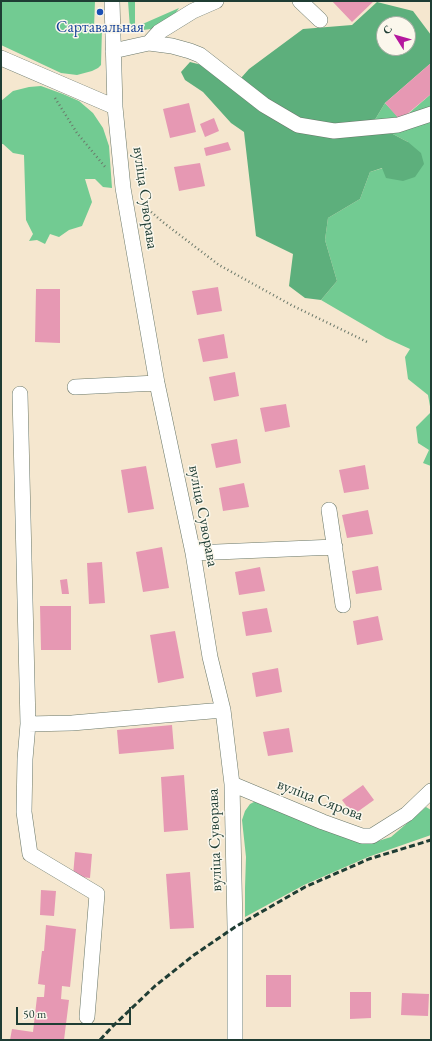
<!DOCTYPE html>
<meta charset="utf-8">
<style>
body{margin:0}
#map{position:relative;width:432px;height:1041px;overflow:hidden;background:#f5e7cf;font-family:"EB Garamond",serif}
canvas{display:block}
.frame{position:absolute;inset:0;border:2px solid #1f3d34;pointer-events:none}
.north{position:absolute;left:376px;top:16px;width:40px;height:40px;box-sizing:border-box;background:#fbf7ec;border:1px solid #a3ada2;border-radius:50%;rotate:307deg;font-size:11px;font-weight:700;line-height:16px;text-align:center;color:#1f3d34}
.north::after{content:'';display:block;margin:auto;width:14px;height:18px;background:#b5179e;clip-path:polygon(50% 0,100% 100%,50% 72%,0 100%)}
.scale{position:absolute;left:16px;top:1007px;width:115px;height:18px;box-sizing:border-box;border:2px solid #1f3d34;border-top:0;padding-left:5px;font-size:12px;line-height:14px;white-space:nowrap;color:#1f3d34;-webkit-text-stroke:3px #fbf7ec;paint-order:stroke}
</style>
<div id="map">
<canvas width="432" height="1041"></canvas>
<div class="frame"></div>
<div class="north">С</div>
<div class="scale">50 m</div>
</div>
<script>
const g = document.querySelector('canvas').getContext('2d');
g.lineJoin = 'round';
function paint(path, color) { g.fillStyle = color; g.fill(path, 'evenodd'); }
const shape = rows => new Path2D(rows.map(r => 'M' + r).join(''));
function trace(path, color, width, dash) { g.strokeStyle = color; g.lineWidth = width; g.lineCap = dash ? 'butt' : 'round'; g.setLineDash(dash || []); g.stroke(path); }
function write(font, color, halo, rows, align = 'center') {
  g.font = font + ' "EB Garamond",serif'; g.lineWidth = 3; g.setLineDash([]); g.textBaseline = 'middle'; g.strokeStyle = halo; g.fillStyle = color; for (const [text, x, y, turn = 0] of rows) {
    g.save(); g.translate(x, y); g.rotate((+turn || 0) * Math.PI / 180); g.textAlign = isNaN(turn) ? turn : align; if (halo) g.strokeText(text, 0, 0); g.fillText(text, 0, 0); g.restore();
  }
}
paint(shape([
 [1,1,95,1,94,28,102,28,101,65,98,68,92,71,77,75,61,73,1,45],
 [128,1,135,1,135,24,138,26,179,8,175,14,151,29,135,31,130,28],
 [41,86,63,94,79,101,93,113,103,128,109,146,112,188,103,187,95,179,85,179,92,202,82,226,69,230,59,237,50,234,45,244,37,240,29,241,33,234,26,220,24,155,13,153,3,144,1,144,1,101,13,91,29,87],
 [431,94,431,109,400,120,373,123,385,103,401,120],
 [431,120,431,412,428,395,408,379,405,357,410,349,386,338,321,300,337,281,325,240,328,218,360,199,370,172,383,168,408,142,389,132],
 [431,412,431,466,423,463,429,450,418,443,416,427],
 [256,801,375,842,391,837,426,807,431,810,431,835,368,857,304,885,245,917,245,888,246,857,242,820,245,811,250,804]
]), '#72cb92');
paint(shape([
 [377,2,413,11,431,35,431,63,385,103,373,123,332,125,300,119,267,101,241,78,249,69,303,29,352,25],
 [384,24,408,24,408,48,384,48],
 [190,62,210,67,296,131,389,132,408,142,421,153,424,164,415,177,403,181,386,178,382,168,370,172,360,199,328,218,325,240,337,281,321,300,305,298,289,286,293,254,256,236,244,132,231,123,203,92,185,80,181,72]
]), '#5daf7c');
paint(shape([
 [332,1,374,1,352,22],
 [431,63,431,94,400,120,385,103],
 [189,103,196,132,170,138,163,109],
 [214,118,219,131,205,137,200,124],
 [228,142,231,150,206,156,204,148],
 [200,163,205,186,179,191,174,167],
 [218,287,222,311,197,315,192,291],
 [36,289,60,289,60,343,35,342],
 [224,334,228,358,203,362,198,339],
 [235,372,239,396,214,401,209,377],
 [286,404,290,427,265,432,260,408],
 [237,439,241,463,216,468,211,444],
 [365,465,369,489,344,493,339,470],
 [146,466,154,509,128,513,121,470],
 [244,483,249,507,223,511,219,488],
 [368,510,373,534,347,538,342,515],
 [162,547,169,588,143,592,136,552],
 [102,562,105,603,89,604,87,563],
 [378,566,382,590,356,594,352,571],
 [260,567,265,591,239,595,235,572],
 [67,579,69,594,62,594,60,580],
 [40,606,71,606,71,650,41,650],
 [267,608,272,632,246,636,242,612],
 [378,616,383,640,357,645,353,621],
 [175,631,184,678,158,683,150,635],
 [278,668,282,692,256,697,252,673],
 [172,725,174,749,119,754,117,730],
 [289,728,293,752,268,756,263,732],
 [184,775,188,830,164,832,161,777],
 [363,785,374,800,353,815,342,800],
 [75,852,92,854,90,878,73,876],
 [190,872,194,928,170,929,166,874],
 [41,890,56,891,54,916,40,915],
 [46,925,76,929,70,987,62,986,61,999,69,1000,64,1040,10,1040,12,1029,33,1032,37,997,44,997,45,985,38,984,42,951,44,951],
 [266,975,291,975,291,1007,266,1007],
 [350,992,371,992,371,1018,350,1019],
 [402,993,429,994,428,1016,401,1015]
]), '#e698b3');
const minor = shape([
 [112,1,115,107,123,188,157,383,193,553,210,657,223,710,232,784,235,927,235,1040],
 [300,1,320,20],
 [149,43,172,46,190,51,200,55,264,105,298,125,334,131,398,125,431,114],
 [113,51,149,43,159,32,193,11,216,1],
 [1,58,115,107],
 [75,387,157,383],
 [20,394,28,724,25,759,24,812,30,854,97,894,87,1017],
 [329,510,343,605],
 [193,553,335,547],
 [28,724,72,723,223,710],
 [232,784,323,822,362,836,372,836,407,814,431,791]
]);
trace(minor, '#6a786a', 16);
trace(shape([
 [55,98,77,133,106,168],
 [142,204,164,223,219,265,293,306,367,342]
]), '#6a786a', 2.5, [1, 3]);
trace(minor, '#fff', 15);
trace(shape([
 [100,1040,112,1027,155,986,194,955,235,927,305,887,369,859,431,840]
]), '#1f3d34', 3, [6, 3]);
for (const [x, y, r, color] of [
 [100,12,4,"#1a4fb4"]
]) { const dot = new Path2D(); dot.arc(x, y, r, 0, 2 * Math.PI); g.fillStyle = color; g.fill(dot); trace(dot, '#fbf7ec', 1.5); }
write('16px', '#164399', '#fbf7ec', [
 ["Сартавальная",100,28]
]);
write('16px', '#1f3d34', '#fbf7ec', [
 ["вуліца Суворава",145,198,82],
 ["вуліца Суворава",203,516,79],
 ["вуліца Сярова",320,800,21],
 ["вуліца Суворава",215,840,-92]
]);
</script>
